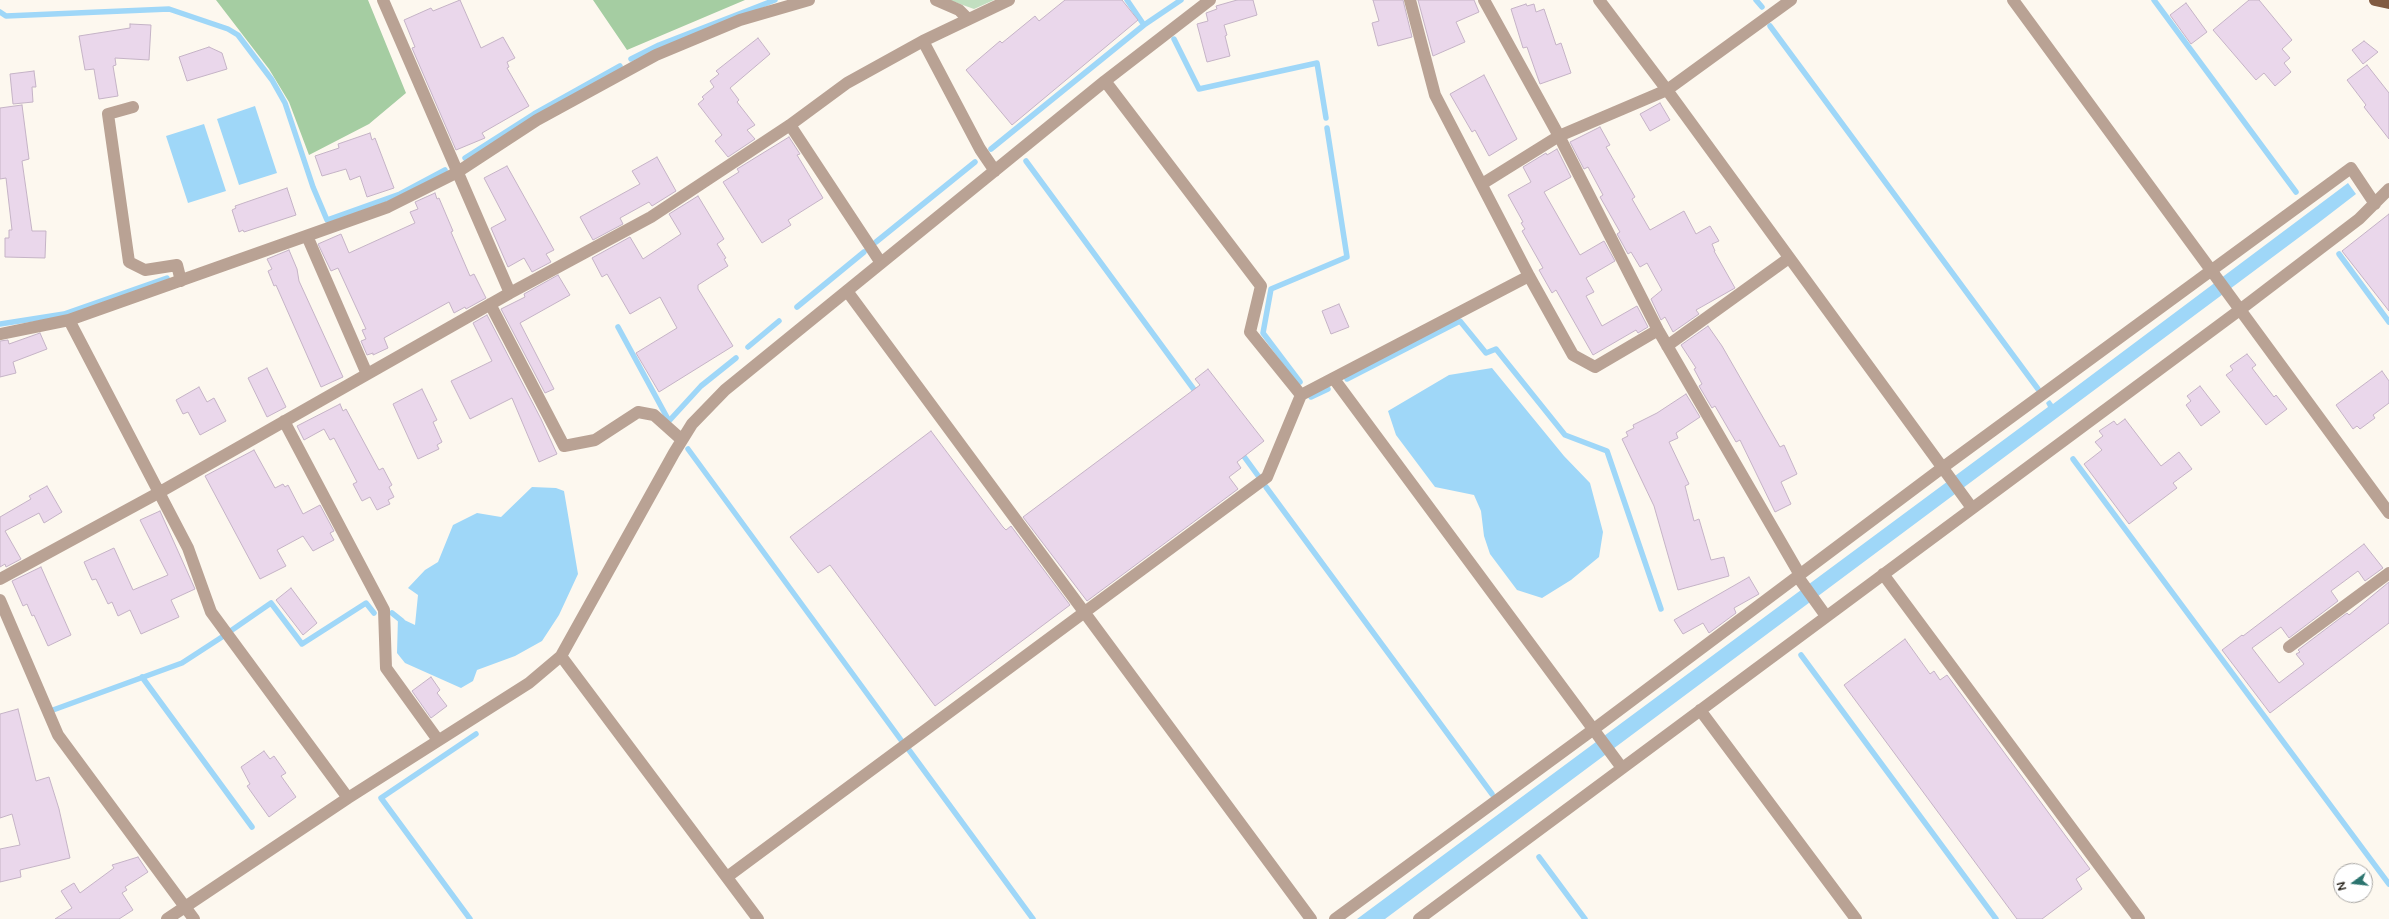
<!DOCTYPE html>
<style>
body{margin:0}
#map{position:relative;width:2389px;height:919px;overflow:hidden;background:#fdf8ef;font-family:"Varela Round",sans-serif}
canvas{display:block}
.north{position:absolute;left:2333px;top:863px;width:40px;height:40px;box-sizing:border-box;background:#fff;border:1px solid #a9a7a4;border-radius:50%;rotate:255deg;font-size:11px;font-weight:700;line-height:16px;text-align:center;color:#29241c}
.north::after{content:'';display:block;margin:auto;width:14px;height:18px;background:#2b746f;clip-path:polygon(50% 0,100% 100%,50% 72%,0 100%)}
</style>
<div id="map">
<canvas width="2389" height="919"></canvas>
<div class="north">N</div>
</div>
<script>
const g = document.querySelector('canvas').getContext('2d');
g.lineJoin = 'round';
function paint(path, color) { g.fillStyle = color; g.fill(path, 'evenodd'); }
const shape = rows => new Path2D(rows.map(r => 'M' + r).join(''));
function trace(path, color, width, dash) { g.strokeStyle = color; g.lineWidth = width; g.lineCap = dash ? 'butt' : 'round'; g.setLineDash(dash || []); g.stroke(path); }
paint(shape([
 [949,0,994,0,974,9]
]), '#c2dfc0');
paint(shape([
 [216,0,368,0,406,93,369,124,309,155,289,102,269,69],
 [593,0,745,0,627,50]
]), '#a5cda2');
paint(shape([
 [255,106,277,173,239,185,217,119],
 [204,124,226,191,188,203,166,136],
 [2348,183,2356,194,2317,224,1385,919,1357,919,2048,407,2046,403,2048,401,2050,400,2053,404],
 [1492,368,1564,456,1590,483,1603,532,1599,557,1571,580,1542,598,1517,590,1490,554,1484,536,1481,511,1474,495,1435,487,1396,435,1388,411,1449,375],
 [532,487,556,488,564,491,578,574,559,615,542,641,515,656,477,670,473,681,461,688,405,663,397,653,398,617,415,625,418,595,408,588,425,570,438,562,453,525,477,513,501,517]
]), '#9fd7f8');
trace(shape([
 [1127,0,1144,25],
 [1756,0,1762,7],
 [2154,0,2296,192],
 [0,12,6,16,169,9,228,29,238,35,272,80,285,103,313,187,327,220,400,194,445,170],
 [1770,26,2038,389],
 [1174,39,1199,89,1317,63,1326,118],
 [631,59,659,45,775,0],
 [991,149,1144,25,1181,0],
 [465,158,534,114,620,66],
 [1026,161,1198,395],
 [876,242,975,162],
 [2339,254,2389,322],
 [797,307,864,252],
 [0,324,64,314,167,278],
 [618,327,669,421,701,386,736,358],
 [748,347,779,321],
 [1347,379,1460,321,1486,353,1496,349,1565,435,1607,451,1661,609],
 [1300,382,1263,333,1271,289,1347,257,1327,128],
 [1311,397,1328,389],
 [688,449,901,740],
 [1240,451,1259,477],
 [2073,459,2389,884],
 [1266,487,1492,794],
 [392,613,402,621],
 [232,630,271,603,302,644,366,603,374,613],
 [1801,655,1996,919],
 [142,677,252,827],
 [53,710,182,663,222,637],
 [909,750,1033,919],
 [1539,857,1585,919],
 [470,919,381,798,476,734]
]), '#9fd7f8', 5.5);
const building = shape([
 [460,0,481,48,503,37,515,58,507,62,509,67,507,68,529,106,482,133,485,138,456,150,412,48,415,47,404,20,431,8,433,11,460,0],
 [1065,0,1122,0,1138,20,1012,125,966,70,1000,41,1002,43,1035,16,1039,21,1065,0],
 [1237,0,1253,0,1257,15,1224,25,1227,35,1225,36,1230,56,1207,62,1197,24,1208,21,1206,13,1217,9,1216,6,1237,0],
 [1373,0,1403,0,1412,37,1378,46,1372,23,1379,21,1373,0],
 [1418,0,1474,0,1479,12,1456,22,1465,42,1433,56,1418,0],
 [2249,0,2259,0,2292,40,2282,49,2290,58,2284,63,2291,72,2275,86,2264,73,2256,80,2213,30,2249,0],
 [2186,3,2207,32,2191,44,2170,15,2186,3],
 [1526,4,1527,6,1534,4,1536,12,1544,9,1556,45,1561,43,1571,73,1540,84,1527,47,1523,48,1511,9,1526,4],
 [130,24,151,25,149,60,115,58,116,65,113,66,118,96,99,99,94,69,85,70,79,36,130,28,130,24],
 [758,38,770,54,730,88,739,100,737,102,755,125,747,130,755,139,728,157,715,141,722,135,698,104,704,99,702,97,714,87,710,81,719,74,716,71,758,38],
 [2364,41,2378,52,2363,64,2352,50,2364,41],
 [209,47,222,53,227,69,187,81,179,57,209,47],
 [2367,65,2389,93,2389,139,2364,107,2366,105,2347,80,2367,65],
 [34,71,36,87,32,87,33,102,13,104,10,74,34,71],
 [1484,75,1517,139,1489,156,1475,130,1472,132,1450,94,1484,75],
 [1660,103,1670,120,1650,131,1640,114,1660,103],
 [22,105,29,159,22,161,32,231,46,231,45,258,5,257,5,238,9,238,9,230,12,230,6,178,0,179,0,108,22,105],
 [1600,127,1610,145,1606,147,1635,197,1632,199,1650,230,1684,211,1696,234,1710,226,1719,241,1712,244,1715,251,1714,251,1735,288,1696,310,1699,314,1673,332,1665,317,1661,320,1651,299,1662,290,1647,263,1640,267,1631,252,1628,254,1617,234,1620,232,1600,197,1603,195,1588,167,1584,169,1570,142,1600,127],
 [370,133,372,140,375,138,394,188,367,197,360,176,350,180,346,169,322,176,315,156,339,148,338,144,370,133],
 [789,137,800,154,797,155,823,198,788,220,791,225,762,243,723,182,739,172,737,169,789,137],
 [1557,149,1571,177,1544,192,1580,255,1604,241,1615,261,1586,278,1594,292,1586,296,1602,326,1637,306,1648,327,1638,333,1636,330,1593,355,1556,290,1552,293,1539,270,1543,268,1522,231,1525,229,1521,223,1523,222,1508,195,1531,182,1523,167,1546,153,1547,155,1557,149],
 [657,157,676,191,652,206,649,202,620,218,623,224,593,240,580,217,640,184,632,171,657,157],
 [507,166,554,250,546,254,551,262,532,272,524,258,508,267,491,228,506,220,484,178,507,166],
 [287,188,296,215,244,232,243,230,239,232,232,210,236,208,235,206,287,188],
 [435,193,437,199,439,198,453,231,451,232,470,276,474,274,486,298,466,309,465,307,454,313,449,302,384,338,388,348,373,355,373,353,367,355,361,341,366,339,362,330,366,329,338,268,331,271,318,244,341,234,349,253,415,223,410,212,418,209,415,202,435,193],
 [698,196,724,239,717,244,726,258,724,259,728,266,698,285,698,289,733,346,659,392,636,353,677,328,660,297,630,314,607,274,602,277,592,258,630,237,643,259,681,234,669,214,698,196],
 [2389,214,2389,311,2342,251,2389,214],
 [289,250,297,269,299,281,343,377,321,387,276,285,274,286,268,271,272,269,267,259,289,250],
 [558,275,570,295,520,323,554,389,545,393,501,309,525,297,524,294,558,275],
 [1339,304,1349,327,1331,334,1322,311,1339,304],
 [487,315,541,419,557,454,539,462,512,398,470,419,451,381,492,361,473,323,487,315],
 [1708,326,1722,346,1780,447,1784,445,1797,474,1781,482,1791,504,1775,512,1740,440,1736,442,1715,406,1712,408,1699,386,1702,384,1694,369,1696,368,1681,345,1708,326],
 [40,333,47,349,13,362,16,373,0,377,0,341,8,340,9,344,40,333],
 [2247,354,2256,365,2252,368,2274,397,2276,395,2287,409,2266,425,2226,375,2233,370,2230,366,2247,354],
 [267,368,286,407,267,417,248,378,267,368],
 [1208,369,1264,441,1237,462,1241,468,1229,477,1238,489,1087,601,1023,517,1200,385,1195,379,1208,369],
 [2382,371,2389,381,2389,403,2373,415,2375,418,2360,429,2357,426,2353,429,2336,405,2382,371],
 [2200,386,2220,412,2201,426,2186,405,2191,401,2187,396,2200,386],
 [199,387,207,402,214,398,226,421,200,435,188,412,183,414,176,400,199,387],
 [422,389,437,420,433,422,442,442,437,445,439,449,418,459,393,404,422,389],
 [1686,394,1700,417,1676,433,1678,438,1669,442,1689,484,1685,486,1694,521,1699,519,1711,560,1724,557,1729,576,1678,590,1654,506,1622,439,1628,436,1626,432,1634,428,1633,425,1657,413,1686,394],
 [340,404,343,411,346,409,379,470,383,468,392,485,389,487,394,497,388,500,390,504,377,510,370,497,362,501,353,484,357,482,334,438,330,440,324,429,304,440,297,426,340,404],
 [2125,419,2161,466,2179,452,2192,469,2173,483,2177,488,2129,524,2084,464,2102,450,2095,442,2103,436,2099,431,2114,421,2117,425,2125,419],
 [931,431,1003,527,1006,530,1011,526,1070,605,935,706,830,565,818,573,790,537,931,431],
 [254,450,275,488,283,484,285,487,288,485,303,514,320,505,334,531,330,533,334,540,313,551,303,536,277,550,286,566,260,579,205,476,254,450],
 [47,486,62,512,44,523,39,513,5,531,21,559,6,567,5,564,0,567,0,517,31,499,29,496,47,486],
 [160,511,195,589,171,600,179,617,141,634,130,610,118,616,112,602,108,604,96,579,92,580,84,562,114,548,133,590,168,575,140,520,160,511],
 [2364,544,2383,568,2365,581,2358,571,2331,591,2338,601,2289,638,2281,627,2252,648,2279,683,2304,664,2296,654,2300,652,2298,650,2347,613,2349,615,2389,582,2389,623,2270,713,2222,650,2242,635,2243,636,2364,544],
 [41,567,71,635,48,646,34,615,32,616,27,604,23,606,12,581,41,567],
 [1749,577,1759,594,1734,608,1736,613,1709,633,1703,623,1683,634,1674,620,1749,577],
 [291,588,317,623,303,635,276,600,291,588],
 [1905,639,1930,674,1934,671,1940,680,1947,675,2090,869,2076,879,2082,889,2042,919,2017,919,1844,685,1905,639],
 [431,677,440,690,437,693,447,706,431,718,412,691,431,677],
 [18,709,36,781,49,777,59,809,70,858,20,870,21,877,0,882,0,849,20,845,12,814,0,818,0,714,18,709],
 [264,751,270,759,274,756,286,773,281,776,296,797,269,817,247,786,250,784,241,767,264,751],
 [138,857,148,872,125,887,127,890,122,893,133,910,119,919,55,919,72,908,61,891,74,883,80,893,114,868,112,865,138,857]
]);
paint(building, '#ead7eb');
trace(building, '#c5b3c6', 1);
trace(shape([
 [383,0,510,293],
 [936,0,959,10,968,19],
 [1410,0,1435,95,1529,276,1573,355,1595,367,1658,330],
 [1484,0,1559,136,1658,330,1800,575],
 [1599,0,1667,90,1972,508],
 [2013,0,2389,513],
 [923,41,980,149,995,171],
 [1105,81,1261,286,1250,332,1301,395],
 [133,107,108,114,129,262,145,270,177,265,181,281],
 [790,125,881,263],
 [1482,184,1559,136,1667,90,1791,0],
 [307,236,367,374],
 [847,291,1311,919],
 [490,304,564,446,595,440,638,412,654,415,682,440],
 [69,320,188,548,211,612,348,798],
 [0,334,69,320,388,207,456,173,537,120,656,55,740,20,809,0],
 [1667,346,1789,258],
 [1334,379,1622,768],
 [284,421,384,610,386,668,438,740],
 [1883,574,2139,919],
 [1798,577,1826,616],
 [0,579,160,492,510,293,651,217,790,125,847,83,923,41,1009,0],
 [0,600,58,735,194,919],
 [2289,647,2389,573],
 [561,656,758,919],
 [1700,710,1856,919],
 [727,877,1267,477,1301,395,1529,276],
 [167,919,348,798,529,683,561,656,674,453,692,424,725,390,1105,81,1210,0],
 [1335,919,1594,729,1942,468,2351,168,2375,204],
 [1419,919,2241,309,2359,219,2389,189]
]), '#b9a294', 12);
trace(shape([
 [2375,0,2389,3]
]), '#815b42', 12);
</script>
